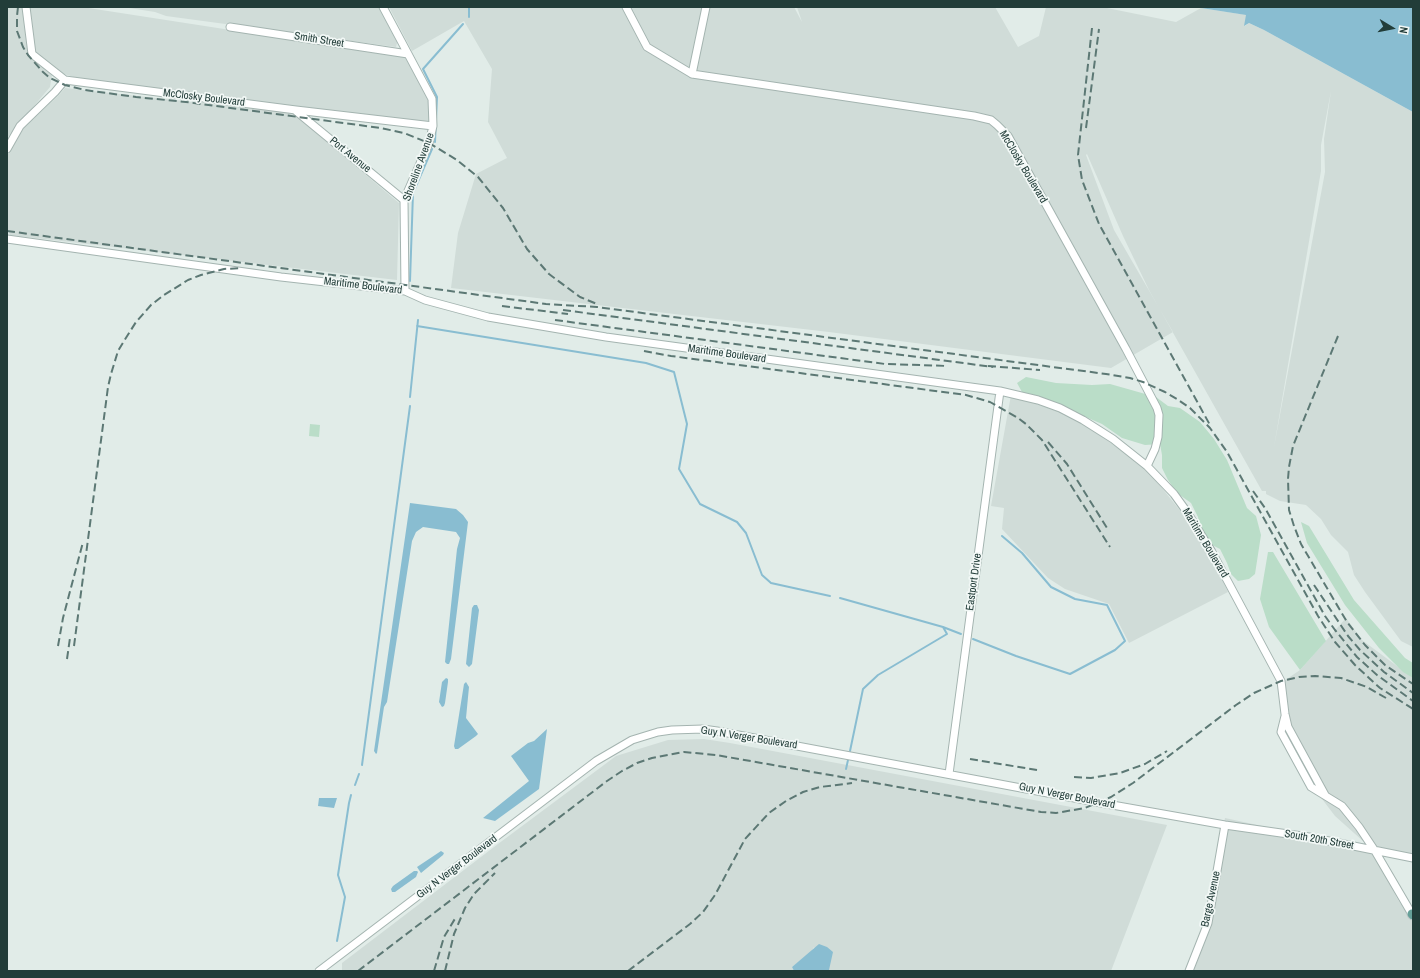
<!DOCTYPE html>
<style>
body{margin:0}
#map{position:relative;width:1420px;height:978px;overflow:hidden;background:#e1ece8;font-family:"Archivo Narrow",sans-serif}
canvas{display:block}
.frame{position:absolute;inset:0;border:8px solid #223d39;pointer-events:none}
.north{position:absolute;left:1372px;top:8px;width:40px;height:40px;-webkit-text-stroke:3px #f2f8f6;paint-order:stroke;rotate:100deg;font-size:11px;font-weight:700;line-height:16px;text-align:center;color:#223d39}
.north::after{content:'';display:block;margin:auto;width:14px;height:18px;background:#223d39;clip-path:polygon(50% 0,100% 100%,50% 72%,0 100%)}
</style>
<div id="map">
<canvas width="1420" height="978"></canvas>
<div class="frame"></div>
<div class="north">N</div>
</div>
<script>
const g = document.querySelector('canvas').getContext('2d');
g.lineJoin = 'round';
function paint(path, color) { g.fillStyle = color; g.fill(path, 'evenodd'); }
const shape = rows => new Path2D(rows.map(r => 'M' + r).join(''));
function trace(path, color, width, dash) { g.strokeStyle = color; g.lineWidth = width; g.lineCap = dash ? 'butt' : 'round'; g.setLineDash(dash || []); g.stroke(path); }
function write(font, color, halo, rows, align = 'center') {
  g.font = font + ' "Archivo Narrow",sans-serif'; g.lineWidth = 3.5; g.setLineDash([]); g.textBaseline = 'middle'; g.strokeStyle = halo; g.fillStyle = color; for (const [text, x, y, turn = 0] of rows) {
    g.save(); g.translate(x, y); g.rotate((+turn || 0) * Math.PI / 180); g.textAlign = isNaN(turn) ? turn : align; if (halo) g.strokeText(text, 0, 0); g.fillText(text, 0, 0); g.restore();
  }
}
paint(shape([
 [7,7,82,7,405,57,427,96,429,106,429,123,77,78,61,73,53,68,50,87,7,138],
 [123,7,379,7,398,40,396,47,166,16,155,12],
 [389,7,794,7,802,22,797,7,995,7,1018,47,1039,36,1046,7,1102,7,1176,22,1201,8,1247,15,1245,26,1249,23,1264,30,1413,112,1413,647,1401,641,1365,592,1354,575,1348,552,1331,535,1321,519,1306,505,1280,501,1266,494,1266,491,1262,491,1149,290,1123,236,1087,154,1086,155,1114,230,1173,332,1111,368,829,332,451,288,458,233,476,174,507,158,488,122,492,69,464,21,412,51],
 [1331,91,1324,139,1325,172,1274,447,1321,171,1321,145],
 [65,88,293,113,399,203,397,280,10,235,7,227,7,156,23,129,59,95],
 [1011,395,1074,417,1146,468,1186,518,1206,546,1228,592,1129,643,1109,604,1065,589,1048,578,1002,529,1004,508,991,506],
 [1346,618,1362,640,1413,678,1413,857,1373,850,1335,816,1293,761,1281,683,1300,670],
 [704,739,730,743,1167,825,1111,971,829,971,814,947,811,952,792,967,794,971,342,971,342,963,498,844,616,756,668,740],
 [1225,818,1372,850,1397,898,1413,923,1413,971,1189,971,1204,933]
]), '#d0dcd8');
paint(shape([
 [1026,377,1056,383,1092,385,1110,384,1156,397,1168,406,1180,408,1200,422,1214,439,1227,460,1247,508,1256,516,1261,535,1255,574,1249,579,1238,581,1231,574,1227,563,1220,549,1212,545,1201,533,1198,517,1191,503,1177,493,1168,480,1162,468,1162,455,1160,444,1145,445,1122,438,1102,424,1067,409,1032,395,1022,392,1017,383],
 [310,424,320,425,319,437,309,436],
 [1301,522,1309,526,1354,600,1405,658,1413,663,1413,678,1403,672,1379,648,1345,605,1307,543],
 [1268,552,1273,552,1326,641,1300,670,1269,627,1260,599]
]), '#baddc8');
paint(shape([
 [1178,7,1413,7,1413,112,1264,30,1249,23,1244,26,1246,15,1201,8],
 [410,503,456,509,463,515,468,522,451,659,449,664,447,664,445,662,457,549,460,538,456,532,423,527,416,532,412,541,387,702,384,707,377,753,376,754,374,751],
 [474,605,477,605,479,610,472,664,469,667,466,664,472,608],
 [446,678,448,679,448,682,445,703,444,706,442,707,439,702,442,682],
 [466,682,469,687,466,718,478,734,476,736,458,749,455,749,454,746,464,684],
 [547,729,539,789,495,821,483,818,529,781,511,756,528,743,534,741],
 [319,798,337,798,334,808,318,806],
 [441,851,444,853,443,855,421,873,417,867],
 [414,871,417,871,418,872,416,877,395,892,392,892,391,889,393,886],
 [819,944,827,947,833,952,829,970,832,971,794,971,792,967]
]), '#89bdd1');
trace(shape([
 [469,7,469,17],
 [435,142,437,97,423,69,463,24],
 [410,281,413,193,432,149],
 [417,326,646,363,674,372,687,424,679,469,700,504,737,522,746,533,762,575,771,583,830,596],
 [410,397,418,320],
 [840,598,943,627,947,634,878,675,863,689,850,751],
 [943,627,961,634],
 [973,639,1016,656,1070,674,1115,650,1125,641,1107,605,1075,599,1051,587,1022,553,1002,536],
 [362,765,410,406],
 [846,769,848,760],
 [355,785,359,774],
 [337,941,345,897,338,875,349,803,351,795]
]), '#89bdd1', 2);
trace(shape([
 [1412,7,1413,8]
]), '#1c5e78', 1, [5, 4]);
const minor = shape([
 [26,7,32,54,65,80],
 [383,7,432,99,433,126,429,143,404,200,405,291],
 [626,7,647,47,692,74,706,7],
 [230,27,408,54],
 [692,74,974,116,991,120,997,125,1008,136,1126,349,1157,408,1159,415,1158,437,1155,449,1147,466],
 [65,80,296,110,433,126],
 [296,111,404,200],
 [7,149,20,126,55,92,65,80],
 [7,239,281,277,405,291,425,300,488,317,606,337,1000,391,1038,400,1060,408,1083,420,1113,439,1147,466,1174,494,1187,512,1212,552,1281,681,1285,714,1288,727,1325,795],
 [1285,716,1281,732,1311,787,1342,806,1359,827,1375,851,1413,916],
 [949,774,1000,391],
 [319,971,596,761,632,740,658,732,672,730,703,729,717,731,1101,803,1225,825,1309,837,1413,858],
 [1189,971,1208,923,1225,825]
]);
const major = shape([
 [1412,914,1413,915]
]);
trace(minor, '#a4b4b0', 9);
trace(major, '#c1c9c8', 11);
trace(minor, '#fff', 7);
trace(major, '#66a199', 9);
trace(shape([
 [18,7,17,16,17,31,23,47,28,55,43,72,50,78,65,85,85,90,136,97,186,102,381,128,404,133,429,143,457,160,478,177,503,208,527,249,549,274,580,297,597,304],
 [1092,28,1078,155,1082,180,1099,224,1210,425],
 [1086,128,1099,29],
 [7,231,546,304,597,307,1106,374,1130,378,1143,382,1165,392,1177,399,1190,408,1210,428,1227,452,1318,616,1335,642,1355,665,1369,678,1380,688,1413,709],
 [502,306,568,314],
 [563,310,993,367],
 [555,320,885,364,948,366],
 [1338,336,1293,446,1289,467,1288,479,1289,510,1294,526,1301,544,1347,622,1365,645,1385,665,1413,684],
 [644,351,671,356,966,395,990,402,1018,418,1026,424,1042,440,1110,547],
 [988,366,1040,370],
 [1048,442,1067,464,1107,528],
 [1253,491,1265,508,1325,616,1335,630,1357,657,1377,675,1413,701],
 [1314,585,1348,636,1360,650,1384,672,1413,693],
 [58,646,63,618,83,542],
 [74,646,108,387,111,374,118,351,124,341,136,322,151,305,164,295,188,280,201,275,224,269,241,268],
 [67,659,70,638],
 [970,759,1037,770],
 [1074,777,1091,778,1120,773,1145,764,1167,751],
 [358,971,607,781,622,771,637,763,652,758,684,752,716,755,1041,812,1056,813,1085,808,1111,797,1133,783,1236,705,1254,693,1281,681,1299,677,1315,676,1341,678,1367,687,1386,698],
 [434,971,444,937,456,917],
 [445,971,454,934,465,908,474,894,495,873],
 [628,971,690,924,703,912,715,895,745,839,769,813,786,801,803,792,820,787,852,783]
]), '#5c7874', 2, [8, 4]);
write('11px', '#223d39', '#f2f8f6', [
 ["Smith Street",319,40,9],
 ["McClosky Boulevard",204,98,7],
 ["Port Avenue",350,155,39],
 ["Shoreline Avenue",419,167,-70],
 ["McClosky Boulevard",1023,167,59],
 ["Maritime Boulevard",363,286,7],
 ["Maritime Boulevard",727,354,8],
 ["Maritime Boulevard",1205,543,59],
 ["Eastport Drive",974,582,-82],
 ["Guy N Verger Boulevard",749,738,9],
 ["Guy N Verger Boulevard",1067,796,11],
 ["South 20th Street",1319,840,10],
 ["Guy N Verger Boulevard",457,867,-37],
 ["Barge Avenue",1211,899,-78]
]);
</script>
